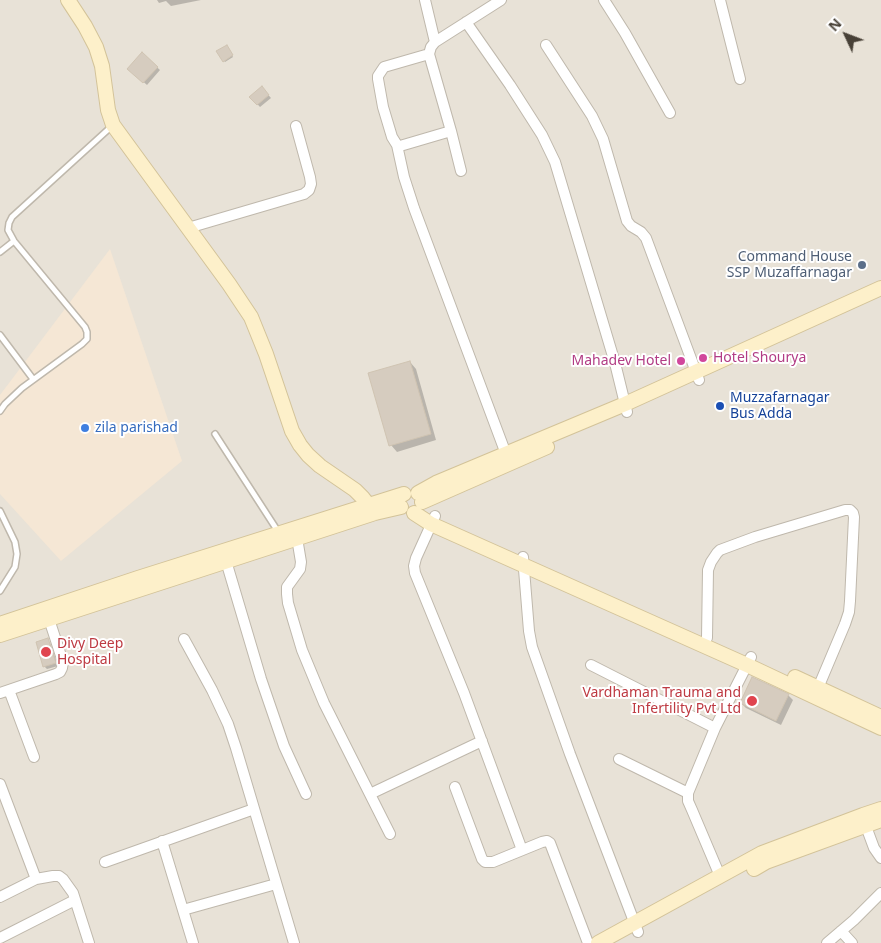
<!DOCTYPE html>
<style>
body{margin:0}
#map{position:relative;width:881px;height:943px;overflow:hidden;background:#f4f1e9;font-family:"Noto Sans",sans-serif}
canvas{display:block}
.north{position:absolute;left:821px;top:10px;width:50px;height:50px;-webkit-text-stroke:4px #fff;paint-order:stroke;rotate:313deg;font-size:14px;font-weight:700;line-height:20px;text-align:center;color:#484137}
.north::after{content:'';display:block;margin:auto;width:18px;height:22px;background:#484137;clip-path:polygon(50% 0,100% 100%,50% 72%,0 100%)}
</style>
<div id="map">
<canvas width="881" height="943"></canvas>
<div class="north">N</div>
</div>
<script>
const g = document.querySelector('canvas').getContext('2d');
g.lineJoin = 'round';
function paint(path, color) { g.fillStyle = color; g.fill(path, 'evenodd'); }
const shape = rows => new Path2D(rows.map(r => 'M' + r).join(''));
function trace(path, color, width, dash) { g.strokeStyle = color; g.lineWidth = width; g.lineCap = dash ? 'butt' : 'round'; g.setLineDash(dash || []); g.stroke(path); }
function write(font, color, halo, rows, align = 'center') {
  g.font = font + ' "Noto Sans",sans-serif'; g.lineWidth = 4; g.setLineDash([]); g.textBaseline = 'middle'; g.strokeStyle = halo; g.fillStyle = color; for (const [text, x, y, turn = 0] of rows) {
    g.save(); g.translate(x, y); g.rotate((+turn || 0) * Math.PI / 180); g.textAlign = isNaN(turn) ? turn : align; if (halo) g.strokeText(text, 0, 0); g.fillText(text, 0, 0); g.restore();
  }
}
paint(shape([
 [0,0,881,0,881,943,0,943]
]), '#e8e2d7');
paint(shape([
 [110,249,182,461,61,561,0,494,0,395]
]), '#f5e7d5');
paint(shape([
 [157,0,201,0,171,6,166,1,159,3],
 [227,47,233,57,225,62,218,52],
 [142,54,160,70,147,85,129,69],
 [262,88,271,98,260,107,251,97],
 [410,362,416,369,436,440,397,452,391,445],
 [48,640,50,643,58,666,47,669,44,666],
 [753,679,788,695,793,700,781,725,746,708,741,703]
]), '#0003');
const building = shape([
 [227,45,233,55,223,62,216,51,227,45],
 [142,52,158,67,143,83,127,69,142,52],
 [262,86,269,95,257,105,249,97,262,86],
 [410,361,431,434,389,446,368,373,410,361],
 [48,638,56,663,43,667,36,642,48,638],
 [752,677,789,694,776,721,740,703,752,677]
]);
paint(building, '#d6ccbf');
trace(building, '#d0c4b2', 1);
const lane = shape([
 [0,252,14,241],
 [0,335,33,379],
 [0,411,5,404,22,388,82,344,87,339,87,332,85,327,14,241,8,230,9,223,12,217,112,126],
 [215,434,279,533],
 [0,511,15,542,17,554,15,567,0,591]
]);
const street = shape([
 [425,0,435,42],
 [604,0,625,33,670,113],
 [720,0,740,79],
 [466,22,510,85,542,135,555,162,615,363,627,412],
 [546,45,592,116,603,139,627,221,631,226,641,232,646,238,699,380],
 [429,54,384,67,378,76,378,79,383,107,392,137,397,145,400,146,451,131],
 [397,145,404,177,414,208,506,454],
 [461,171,451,131,429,54,431,47,435,42,501,0],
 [188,228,304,194,309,190,311,184,310,177,296,126],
 [435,516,416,558,414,566,415,573,464,693,522,850],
 [297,538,301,562,300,569,287,587,287,594,288,603,302,650,324,703,390,834],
 [523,557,529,631,532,647,570,754,638,932],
 [226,561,261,679,284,746,306,794],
 [707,638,708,570,711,562,717,553,720,550,755,537,845,510,850,510,853,513,854,517,850,601,849,612,845,624,818,688],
 [184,639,212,690,228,724,236,748,294,943],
 [591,665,715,728],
 [9,690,34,757],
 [0,693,56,674,60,672,62,668,63,662,47,613],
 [619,759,688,793],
 [0,784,36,879,0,897],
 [455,787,482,859,485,862,493,862,542,842,547,841,550,843,588,943],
 [370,794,482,741],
 [864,821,874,848,881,858],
 [162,841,193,943],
 [105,862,254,809],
 [720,876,692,810,688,801,688,793,715,728,751,657],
 [36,879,53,876,59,876,63,879,73,893,89,943],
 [183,910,276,884],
 [841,931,852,943],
 [0,938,75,900],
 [827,943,854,920,881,893]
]);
const secondary = shape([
 [68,0,85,26,96,47,102,66,108,110,113,125,229,284,251,317,266,354,292,431,300,445,308,455,320,466,355,490,363,498,375,513],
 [418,493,436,483,625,404,881,288],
 [422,502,547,447],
 [414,513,431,524,747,665,881,728],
 [0,624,138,578,404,494],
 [0,635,375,513,401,507],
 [795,677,881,717],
 [754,869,766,862,881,820],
 [598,943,762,853,863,815,881,809]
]);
trace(lane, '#bfb8ac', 8);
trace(street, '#bfb8ac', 12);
trace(secondary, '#d3c399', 16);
trace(lane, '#fff', 5);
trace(street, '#fff', 10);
trace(secondary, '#fdf0ca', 14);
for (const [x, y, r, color] of [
 [862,265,5,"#5c6f8a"],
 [703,358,5,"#d1479c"],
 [681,361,5,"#d1479c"],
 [720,406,5,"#1a4fb4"],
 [85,428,5,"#3f7fe0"],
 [46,652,6,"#e0444e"],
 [752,701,6,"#e0444e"]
]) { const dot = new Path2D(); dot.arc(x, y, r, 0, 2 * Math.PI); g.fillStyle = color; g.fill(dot); trace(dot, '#fff', 2); }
write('14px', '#4e5e75', '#fff', [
 ["Command House",852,257],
 ["SSP Muzaffarnagar",852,273]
], 'right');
write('14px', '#b23c85', '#fff', [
 ["Hotel Shourya",713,358],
 ["Mahadev Hotel",671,361,"right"]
], 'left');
write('14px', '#164399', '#fff', [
 ["Muzzafarnagar",730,398],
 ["Bus Adda",730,414]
], 'left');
write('14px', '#366cbe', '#fff', [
 ["zila parishad",95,428]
], 'left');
write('14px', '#be3a42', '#fff', [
 ["Divy Deep",57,644],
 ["Hospital",57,660],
 ["Vardhaman Trauma and",741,693,"right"],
 ["Infertility Pvt Ltd",741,709,"right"]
], 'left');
</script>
